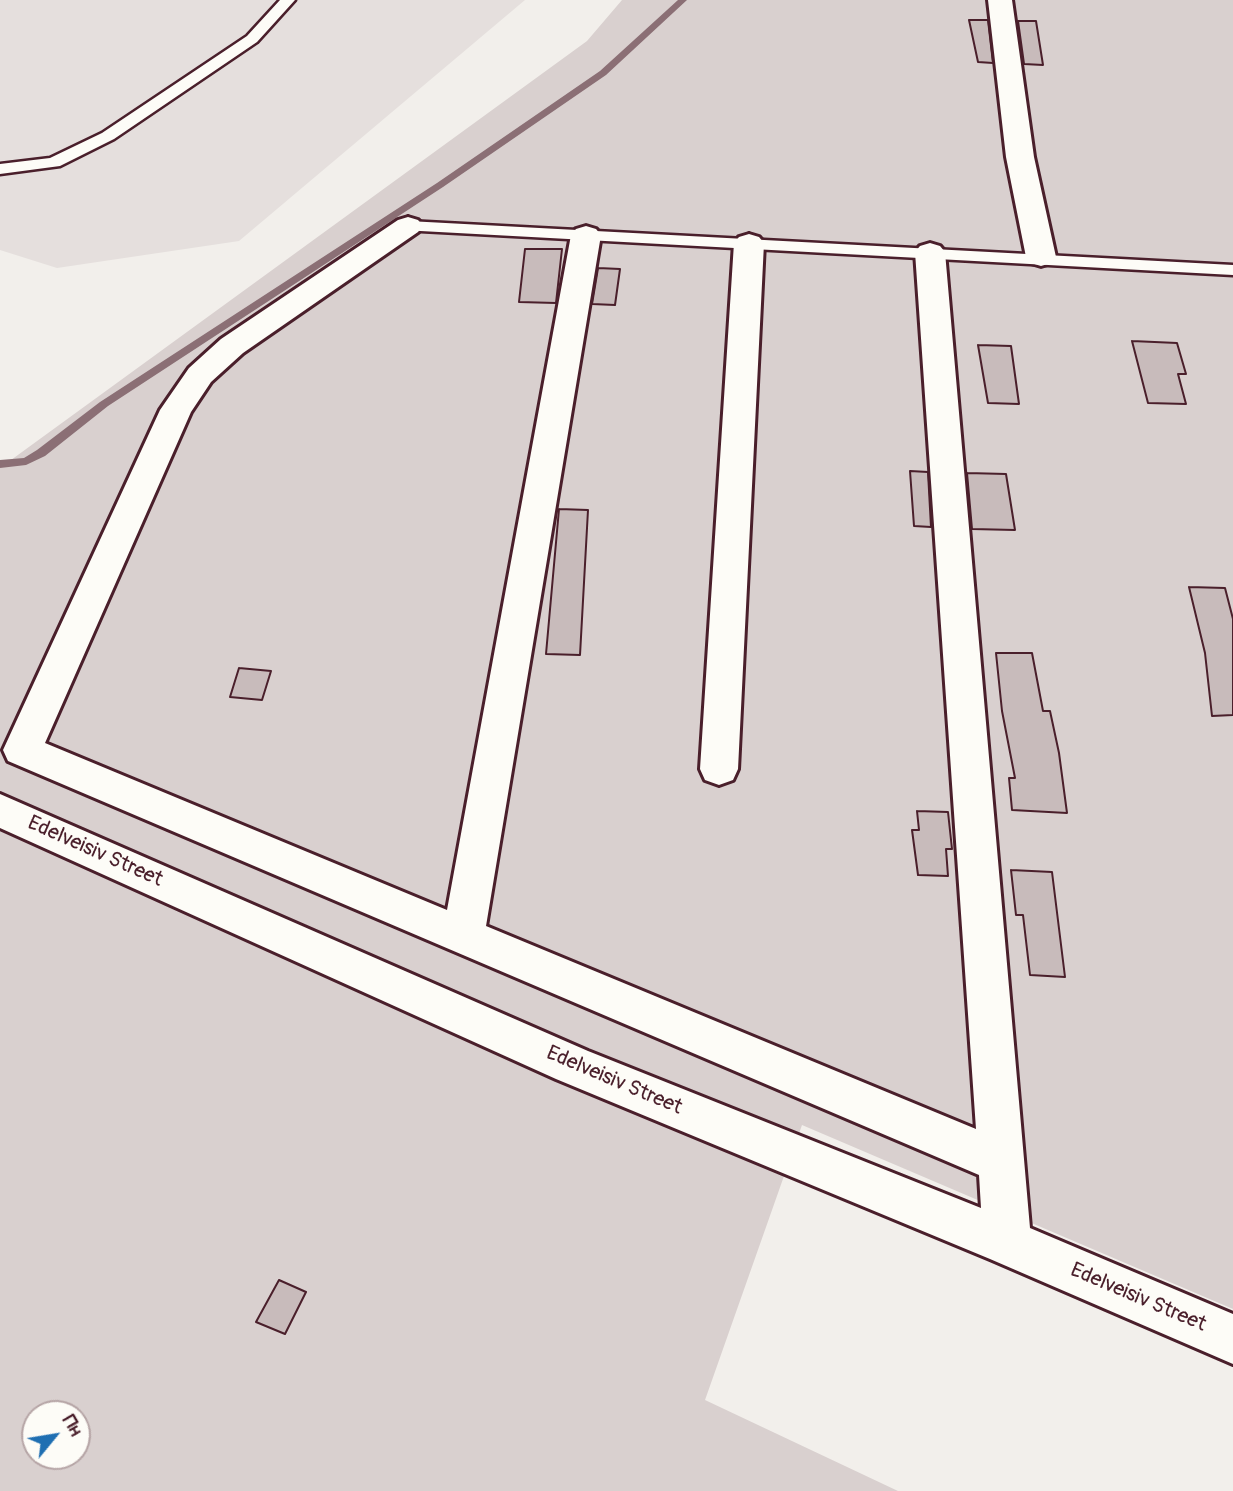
<!DOCTYPE html>
<meta charset="utf-8">
<style>
body{margin:0}
#map{position:relative;width:1233px;height:1491px;overflow:hidden;background:#f2efeb;font-family:Pangolin,sans-serif}
canvas{display:block}
.north{position:absolute;left:21px;top:1400px;width:70px;height:70px;box-sizing:border-box;background:#fdfcf7;border:2px solid #b5a4a5;border-radius:50%;rotate:60deg;font-size:19px;font-weight:700;line-height:28px;text-align:center;color:#4a1f2b}
.north::after{content:'';display:block;margin:auto;width:24px;height:32px;background:#1f6fb2;clip-path:polygon(50% 0,100% 100%,50% 72%,0 100%)}
</style>
<div id="map">
<canvas width="1233" height="1491"></canvas>
<div class="north">Пн</div>
</div>
<script>
const g = document.querySelector('canvas').getContext('2d');
g.lineJoin = 'round';
function paint(path, color) { g.fillStyle = color; g.fill(path, 'evenodd'); }
const shape = rows => new Path2D(rows.map(r => 'M' + r).join(''));
function trace(path, color, width, dash) { g.strokeStyle = color; g.lineWidth = width; g.lineCap = dash ? 'butt' : 'round'; g.setLineDash(dash || []); g.stroke(path); }
function write(font, color, halo, rows, align = 'center') {
  g.font = font + ' Pangolin,sans-serif'; g.lineWidth = 6; g.setLineDash([]); g.textBaseline = 'middle'; g.strokeStyle = halo; g.fillStyle = color; for (const [text, x, y, turn = 0] of rows) {
    g.save(); g.translate(x, y); g.rotate((+turn || 0) * Math.PI / 180); g.textAlign = isNaN(turn) ? turn : align; if (halo) g.strokeText(text, 0, 0); g.fillText(text, 0, 0); g.restore();
  }
}
paint(shape([
 [0,0,525,0,239,241,57,268,0,250]
]), '#e5dfdd');
paint(shape([
 [622,0,1233,0,1233,1309,802,1125,705,1400,898,1491,0,1491,0,468,587,41],
 [35,1414,77,1414,77,1456,35,1456]
]), '#d9d0cf');
paint(shape([
 [678,0,687,0,606,75,443,187,108,406,45,456,26,465,0,468,0,460,24,458,37,450,100,402,437,183,600,71,678,0]
]), '#8b6f75');
const building = shape([
 [969,20,988,20,993,63,978,62,969,20],
 [1018,21,1036,21,1043,65,1024,64,1018,21],
 [525,249,562,249,556,303,519,302,525,249],
 [598,268,620,269,615,305,592,304,598,268],
 [1132,341,1177,343,1186,374,1178,374,1186,404,1148,403,1132,341],
 [978,345,1011,346,1019,404,988,403,978,345],
 [910,471,928,472,931,527,914,526,910,471],
 [967,473,1006,474,1015,530,972,529,967,473],
 [559,509,588,510,580,655,546,654,559,509],
 [1189,587,1225,588,1233,619,1233,715,1212,716,1205,653,1189,587],
 [996,653,1032,653,1043,711,1050,711,1059,753,1067,813,1012,810,1009,778,1015,778,1002,711,996,653],
 [239,668,271,671,262,700,230,697,239,668],
 [917,811,948,812,952,849,946,849,948,876,918,875,912,830,919,830,917,811],
 [1011,870,1052,872,1065,977,1030,975,1023,915,1016,915,1011,870],
 [279,1280,306,1292,285,1334,256,1322,279,1280]
]);
paint(building, '#c8bbbb');
trace(building, '#4a1f2b', 2);
const lane = shape([
 [280,0,295,0,257,42,114,139,60,166,0,174,0,164,50,158,102,133,247,36,280,0],
 [408,221,1233,265,1233,275,402,230,399,226,402,222,408,221]
]);
const street = shape([
 [988,0,1012,0,1034,157,1056,257,1051,263,1041,266,1031,263,1026,257,1006,157,988,0],
 [408,217,418,220,423,226,418,232,243,353,211,382,191,412,45,743,447,910,571,235,576,229,586,226,596,229,601,235,486,926,976,1129,915,252,920,246,930,243,940,246,945,252,1030,1228,1233,1314,1233,1364,990,1259,556,1079,0,828,0,794,588,1051,981,1208,979,1175,8,761,3,750,160,410,189,368,221,339,398,220,408,217],
 [749,234,759,237,764,243,738,769,733,780,719,785,705,780,700,769,734,243,739,237,749,234]
]);
trace(lane, '#4a1f2b', 5);
trace(street, '#4a1f2b', 6);
paint(lane, '#fdfcf7');
paint(street, '#fdfcf7');
write('21px', '#4a1f2b', '#fdfcf7', [
 ["Edelveisiv Street",95,852,24],
 ["Edelveisiv Street",614,1081,23],
 ["Edelveisiv Street",1138,1298,23]
]);
</script>
